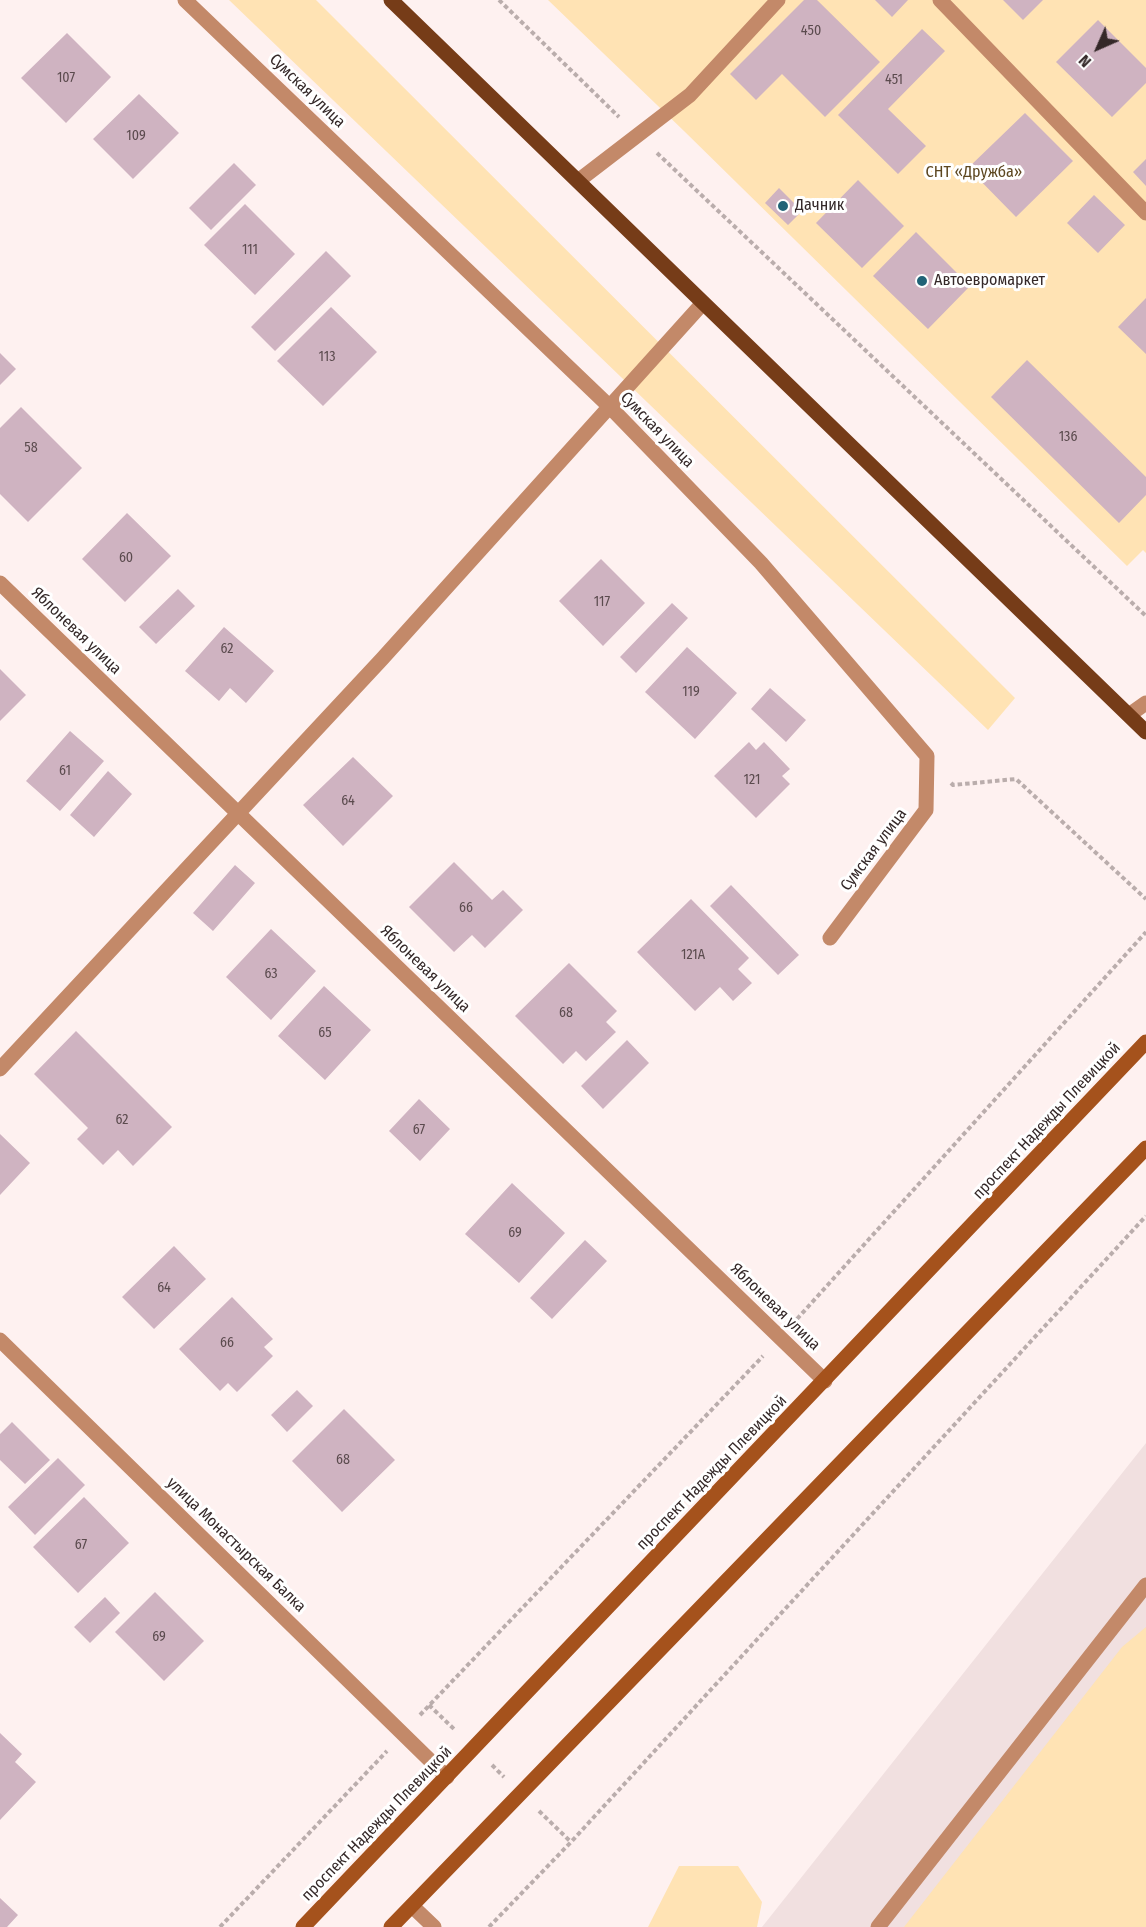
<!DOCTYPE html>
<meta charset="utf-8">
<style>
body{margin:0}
#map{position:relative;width:1146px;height:1927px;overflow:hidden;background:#fef1f0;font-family:"Fira Sans Condensed",sans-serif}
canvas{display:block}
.north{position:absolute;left:1068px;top:18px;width:60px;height:60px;-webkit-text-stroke:4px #fff;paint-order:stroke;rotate:225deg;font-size:16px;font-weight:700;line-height:24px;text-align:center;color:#342828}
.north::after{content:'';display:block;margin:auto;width:21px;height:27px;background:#342828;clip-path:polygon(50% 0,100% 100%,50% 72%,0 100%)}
</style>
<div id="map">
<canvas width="1146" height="1927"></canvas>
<div class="north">N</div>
</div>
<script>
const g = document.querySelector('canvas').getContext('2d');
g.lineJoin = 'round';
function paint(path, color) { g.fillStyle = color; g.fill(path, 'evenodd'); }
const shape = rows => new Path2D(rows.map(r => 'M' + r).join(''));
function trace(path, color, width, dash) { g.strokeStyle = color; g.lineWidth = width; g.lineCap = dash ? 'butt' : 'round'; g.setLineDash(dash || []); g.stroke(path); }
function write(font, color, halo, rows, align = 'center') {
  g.font = font + ' "Fira Sans Condensed",sans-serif'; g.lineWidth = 6; g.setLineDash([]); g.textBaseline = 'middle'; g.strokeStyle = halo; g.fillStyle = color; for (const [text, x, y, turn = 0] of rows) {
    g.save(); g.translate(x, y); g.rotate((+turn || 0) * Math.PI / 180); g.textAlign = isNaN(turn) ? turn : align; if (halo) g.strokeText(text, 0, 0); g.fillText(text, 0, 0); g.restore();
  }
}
paint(shape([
 [1146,1413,1146,1927,762,1927,1146,1443]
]), '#f1e0e0');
paint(shape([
 [229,0,316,0,1015,698,988,730],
 [548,0,1146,0,1146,553,1143,550,1127,566,684,131],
 [1146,1627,1146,1927,904,1927,1122,1647],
 [679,1866,738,1866,762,1902,757,1927,648,1927]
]), '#ffe3b4');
paint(shape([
 [804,0,817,0,880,62,825,117,782,74,756,100,730,74],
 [875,0,908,0,892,17],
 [1003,0,1043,0,1023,20],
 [1098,20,1146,68,1146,83,1112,117,1056,62],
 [922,29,945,51,888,109,926,146,898,174,838,115],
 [67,33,111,77,66,123,21,78],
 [139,94,179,133,133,179,93,139],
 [1025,113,1073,161,1016,217,968,168],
 [1146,159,1146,186,1133,172],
 [234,163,256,185,211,230,189,208],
 [858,180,904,226,862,268,816,223],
 [779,188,802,211,788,225,765,203],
 [1094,195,1125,225,1098,253,1067,223],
 [245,204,295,254,255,295,204,245],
 [916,232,970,286,928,329,873,276],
 [326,251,351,276,275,351,251,327],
 [1146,298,1146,354,1118,327],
 [331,307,377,352,323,406,277,361],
 [0,353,16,369,0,385],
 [1027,360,1146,477,1146,495,1119,523,991,397],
 [21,407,82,468,28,522,0,494,0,428],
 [127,513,171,556,125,602,82,559],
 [601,559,645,603,603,646,559,601],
 [178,589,195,606,156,644,139,627],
 [672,603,688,618,636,673,620,657],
 [224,627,274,671,246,703,230,688,219,701,185,671],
 [687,647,737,693,695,739,645,692],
 [0,669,26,695,0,721],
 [770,688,806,720,786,742,751,709],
 [70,731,104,761,60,811,26,781],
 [749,742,756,750,764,742,790,769,782,776,790,784,756,818,714,776],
 [353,757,393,796,343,846,303,805],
 [108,771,132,794,94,837,70,815],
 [454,862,492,900,503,890,523,910,485,948,472,935,454,952,409,907],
 [235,865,255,883,213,931,193,913],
 [731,885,799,955,778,975,710,906],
 [691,899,749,958,738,969,752,983,733,1001,720,987,695,1011,637,952],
 [271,929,316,971,271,1020,226,977],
 [569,963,617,1011,606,1022,616,1032,586,1061,576,1051,563,1064,515,1016],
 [324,986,371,1030,325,1080,278,1036],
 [76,1031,172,1127,133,1166,118,1150,103,1165,77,1139,88,1128,34,1074],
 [627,1040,649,1063,603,1109,581,1086],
 [419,1099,450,1129,420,1161,389,1131],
 [0,1134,30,1163,0,1195],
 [512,1183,565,1233,519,1283,465,1234],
 [585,1240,607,1261,552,1319,530,1298],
 [174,1246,206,1279,154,1329,122,1297],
 [232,1297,273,1339,264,1347,273,1356,237,1392,228,1383,220,1391,179,1349],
 [297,1390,313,1406,287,1432,271,1415],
 [344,1409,395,1460,342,1512,292,1461],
 [12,1422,50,1460,25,1484,0,1460,0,1434],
 [58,1458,85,1485,35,1535,8,1507],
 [84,1497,129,1543,78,1593,33,1547],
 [155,1592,204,1641,164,1681,115,1632],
 [105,1597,120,1613,90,1643,74,1627],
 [0,1733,22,1754,15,1762,36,1782,0,1820],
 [0,1898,18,1915,7,1927,0,1927]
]), '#cfb3c1');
trace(shape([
 [499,0,619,117],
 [657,153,1146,616],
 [951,783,953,785,1016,779,1146,899],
 [797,1319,1146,932],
 [429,1705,456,1731],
 [420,1715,763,1356],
 [492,1765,504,1777],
 [539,1811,571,1842],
 [220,1927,387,1751],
 [489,1927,571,1842,1146,1216]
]), '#baadac', 4, [4.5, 3]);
trace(shape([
 [940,0,1146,213],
 [1129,715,1146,703],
 [878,1927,1146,1585]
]), '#c38969', 15);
trace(shape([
 [185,0,610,407,761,563,927,756,926,810,830,938],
 [578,181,690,95,778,0],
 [0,583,825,1381],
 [0,1069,382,659,703,303],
 [0,1340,447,1777],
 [412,1906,434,1927]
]), '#c38969', 15);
trace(shape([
 [303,1927,1146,1042],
 [391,1927,1146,1148]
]), '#a5521c', 15);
trace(shape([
 [391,0,1146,732]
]), '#763c18', 15);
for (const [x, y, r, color] of [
 [783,206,6,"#216377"],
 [922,281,6,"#216377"]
]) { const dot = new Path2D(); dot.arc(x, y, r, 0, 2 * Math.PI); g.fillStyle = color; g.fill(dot); trace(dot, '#fff', 2); }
write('14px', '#5b4b4e', null, [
 ["450",811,31],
 ["107",66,78],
 ["451",894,80],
 ["109",136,136],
 ["111",250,250],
 ["113",327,357],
 ["136",1068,437],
 ["58",31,448],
 ["60",126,558],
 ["117",602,602],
 ["62",227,649],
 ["119",691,692],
 ["61",65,771],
 ["121",752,780],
 ["64",348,801],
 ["66",466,908],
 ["121А",693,955],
 ["63",271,974],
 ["68",566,1013],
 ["65",325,1033],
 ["62",122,1120],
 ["67",419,1130],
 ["69",515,1233],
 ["64",164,1288],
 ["66",227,1343],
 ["68",343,1460],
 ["67",81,1545],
 ["69",159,1637]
]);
write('16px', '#342828', '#fff', [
 ["Сумская улица",307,91,44],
 ["Сумская улица",657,430,46],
 ["Яблоневая улица",76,631,44],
 ["Сумская улица",874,850,-53],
 ["Яблоневая улица",425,969,44],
 ["проспект Надежды Плевицкой",1047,1121,-47],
 ["Яблоневая улица",775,1307,44],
 ["проспект Надежды Плевицкой",712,1473,-46],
 ["улица Монастырская Балка",236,1545,44],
 ["проспект Надежды Плевицкой",377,1824,-46]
]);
write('16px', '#5d4720', '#fff', [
 ["СНТ «Дружба»",974,173]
]);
write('16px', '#342828', '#fff', [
 ["Дачник",795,206],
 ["Автоевромаркет",934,281]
], 'left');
</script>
